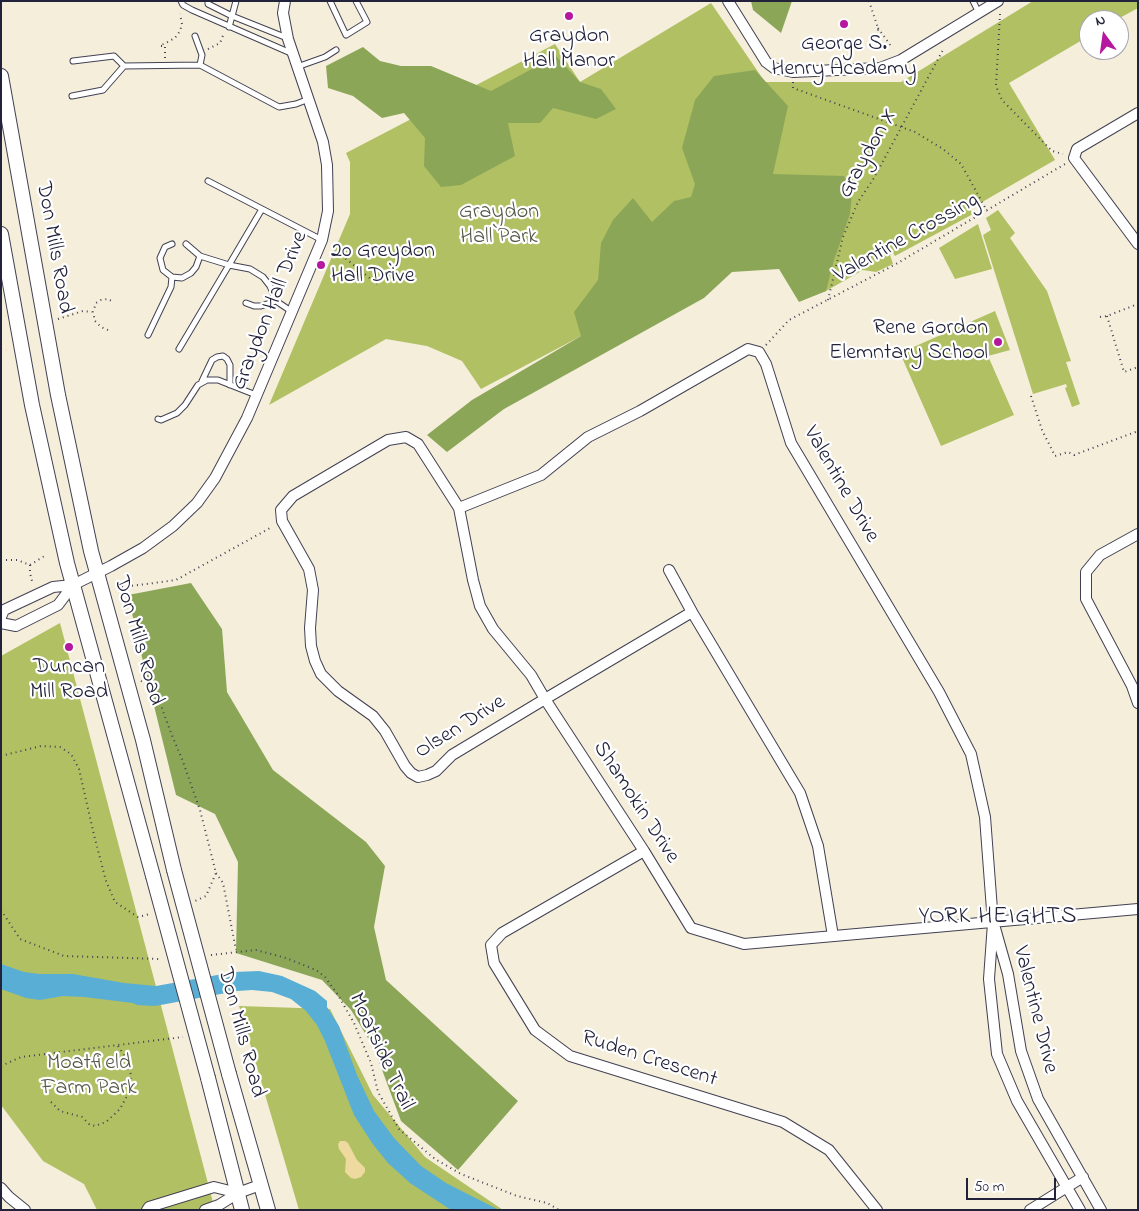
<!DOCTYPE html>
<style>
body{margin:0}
#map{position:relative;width:1139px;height:1211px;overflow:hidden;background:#f4eedb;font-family:"Indie Flower",sans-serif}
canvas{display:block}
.frame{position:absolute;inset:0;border:2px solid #22223b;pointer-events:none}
.north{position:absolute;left:1079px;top:10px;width:50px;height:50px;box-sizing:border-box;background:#fff;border:1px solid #a7a7b1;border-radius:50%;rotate:346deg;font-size:14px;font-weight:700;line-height:20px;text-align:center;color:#22223b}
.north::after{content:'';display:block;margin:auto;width:18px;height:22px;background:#b5179e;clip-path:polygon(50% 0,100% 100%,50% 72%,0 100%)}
.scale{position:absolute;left:966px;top:1178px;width:90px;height:22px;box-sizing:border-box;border:2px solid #22223b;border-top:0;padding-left:6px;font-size:15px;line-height:18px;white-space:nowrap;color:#22223b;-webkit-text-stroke:4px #fff;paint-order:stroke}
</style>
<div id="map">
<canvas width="1139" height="1211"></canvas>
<div class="frame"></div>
<div class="north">N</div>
<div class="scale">50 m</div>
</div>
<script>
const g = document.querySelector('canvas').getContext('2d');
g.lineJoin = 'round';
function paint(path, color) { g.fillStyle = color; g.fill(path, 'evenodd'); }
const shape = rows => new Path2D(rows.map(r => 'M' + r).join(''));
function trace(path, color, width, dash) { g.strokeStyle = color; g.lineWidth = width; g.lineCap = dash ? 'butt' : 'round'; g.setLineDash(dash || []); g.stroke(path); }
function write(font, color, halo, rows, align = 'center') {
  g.font = font + ' "Indie Flower",sans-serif'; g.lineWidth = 4.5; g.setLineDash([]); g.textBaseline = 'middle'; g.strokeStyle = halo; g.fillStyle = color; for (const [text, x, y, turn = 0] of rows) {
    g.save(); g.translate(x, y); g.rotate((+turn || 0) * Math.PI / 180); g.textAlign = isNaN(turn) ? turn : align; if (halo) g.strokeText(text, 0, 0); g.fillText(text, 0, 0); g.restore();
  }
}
paint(shape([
 [1033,1,1138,1,1138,8,1116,20,1089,20,1089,36,1009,83,1055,160,970,209,973,214,895,256,893,253,890,255,893,264,876,272,863,270,826,291,813,296,772,235,481,389,462,361,427,346,386,339,269,405,350,214,350,162,346,153,555,44,580,82,711,3,765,82,901,82],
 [998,210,1015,233,1010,238,1047,291,1071,361,1066,362,1080,404,1072,407,1065,388,1067,387,1066,384,1033,394,983,235,991,230,986,218],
 [978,224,992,269,955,279,939,248],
 [995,311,1010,350,988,356,1014,415,941,446,900,353],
 [60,623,215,1210,97,1210,84,1184,43,1161,1,1105,1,656],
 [239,1006,330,1009,373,1095,425,1157,503,1210,299,1210]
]), '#b1c062');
paint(shape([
 [751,1,792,1,781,33,753,10],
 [363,47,380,61,401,66,431,66,491,91,556,56,580,82,601,89,616,109,596,119,553,108,540,123,508,123,515,156,461,185,441,187,424,166,425,138,404,113,382,118,353,96,328,88,326,66],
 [755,70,788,106,773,174,844,176,852,194,850,214,834,260,826,291,799,302,779,269,732,272,704,298,504,409,447,452,427,435,472,400,581,336,574,312,598,280,601,243,613,220,633,198,652,222,674,201,691,197,695,184,682,148,695,100,714,76],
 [191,583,222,629,227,692,273,770,366,842,385,866,374,927,386,980,518,1101,458,1170,401,1121,374,1048,351,1010,322,980,236,953,238,862,215,814,176,795,140,649,128,595]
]), '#8ca658');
paint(shape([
 [340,1141,345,1141,348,1143,357,1160,365,1168,365,1172,361,1177,355,1179,351,1178,345,1172,346,1159,339,1149,338,1144]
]), '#eeda9e');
paint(shape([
 [1,964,24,972,39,974,73,974,124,983,156,986,234,972,259,971,282,976,315,991,327,1001,327,1007,339,1026,357,1075,374,1111,394,1138,421,1166,446,1183,499,1210,451,1210,410,1183,388,1163,372,1143,354,1115,325,1041,317,1025,306,1011,291,999,272,992,252,990,237,991,155,1006,137,1005,133,1003,84,997,63,996,40,1000,26,998,1,989]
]), '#58aed5');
const lane = shape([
 [181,1,183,5,192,10,293,54],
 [208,1,208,4,232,16,229,27],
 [236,1,232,16,287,38],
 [330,1,346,35,367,22,356,1],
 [973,1,979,13],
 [195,36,202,55,200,65],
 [73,61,114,56,124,66,200,65,279,107,296,104,309,99],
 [297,67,325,57,336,50],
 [72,96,103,90,124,66],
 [208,181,322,240],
 [262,209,229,265,250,269,263,277,270,286,276,301,291,311],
 [172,244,165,247,160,258,163,270,172,277,182,278,191,273,196,267,200,256],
 [246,303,254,306,261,306,276,301],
 [148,335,171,287,172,277],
 [179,349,229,265,200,256,186,244],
 [202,381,212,360,217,357,223,356,227,359,230,365,230,385],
 [158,419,161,420,177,413,185,405,198,385,207,380,218,380,256,395]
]);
const street = shape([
 [728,1,766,62,774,68,793,72,880,68,901,60,998,1],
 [1138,113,1077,149,1074,158,1138,244],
 [459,508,541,475,588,437,640,411,748,349,759,352,766,364,791,443,939,692,971,754,985,817,993,923,989,979,997,1054,1017,1101,1080,1210],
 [1138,534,1100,555,1086,572,1086,599,1132,686,1138,703],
 [669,570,692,612],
 [1,617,4,610,53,587,73,585,111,566,143,548,173,526,197,503,215,478,247,418,322,240,328,211,327,165,323,142,288,39,283,13,285,1],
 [1,623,16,626,58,605,73,585],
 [644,851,502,933,491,945,494,963,535,1030,570,1056,783,1122,829,1150,877,1210],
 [995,928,1008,974,1021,1051,1038,1099,1101,1210],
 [833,936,818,846,800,793,692,612,545,699,452,755,436,771,427,775,418,777,411,773,405,766,385,731,373,716,338,691,321,674,315,661,311,646,310,628,313,590,309,569,282,521,281,510,293,496,388,440,406,437,418,444,459,508,473,580,480,606,493,629,531,675,545,699,554,713,644,851,691,928,744,944,1138,909],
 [1,1188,9,1197,25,1210],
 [147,1210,149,1207,214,1187,238,1193],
 [205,1210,219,1205,238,1193,260,1185],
 [1030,1210,1083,1177]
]);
const secondary = shape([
 [1,76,58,395,91,551,143,740,174,870],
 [1,234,32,405,67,563,153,876],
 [229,1074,268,1210],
 [208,1078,242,1210]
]);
trace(lane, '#424153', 7);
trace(street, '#424153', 12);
trace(secondary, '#424153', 16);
trace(shape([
 [869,1,878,28,879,50],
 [1000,14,996,86,1002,100,1052,151,1063,154],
 [878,28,891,46],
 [208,49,220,43,224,33],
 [165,58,165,46,161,46,160,45,164,44,175,38,180,31,182,24,180,14],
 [793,82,793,88,915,132,943,149,961,164,987,211],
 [334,249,377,284],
 [828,300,843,237,858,202,874,178,944,48],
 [1107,316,1124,372,1138,367],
 [1100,317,1107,316,1138,304],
 [58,319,83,311,92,312],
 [108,330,101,327,95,321,93,312,96,303,101,300,108,299,113,302],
 [766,345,789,320,896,264,1065,164],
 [1,349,6,350],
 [1031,396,1042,430,1055,456,1068,452,1074,455,1138,431],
 [1,560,17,560,30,565,46,555],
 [30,565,30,573,32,581],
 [117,587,139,585,176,580,272,527],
 [141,681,150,686,159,700,171,733,182,759,200,810,216,873,206,896,195,901],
 [1,756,41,746,60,747,71,754,79,769,94,835,106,881,115,902,138,917,150,914],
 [216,873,223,883,236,950],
 [1,910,20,939,64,956,161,959],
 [211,955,256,950,286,958,316,970,325,977,338,995,354,1023,371,1063,378,1092,399,1129,435,1159,461,1174,517,1196,547,1203,559,1210],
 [1,1066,21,1057,183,1037],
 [51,1102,60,1111,82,1117,89,1124,95,1126,106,1122,120,1109,129,1092,131,1075,126,1058,118,1046]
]), '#424153', 2, [1, 4]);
trace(lane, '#fff', 5);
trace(street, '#fff', 10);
trace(secondary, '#fff', 14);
const secondaryBridge = shape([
 [174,870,229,1074],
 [153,876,208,1078]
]);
trace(secondaryBridge, '#424153', 16, []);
trace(secondaryBridge, '#fff', 14);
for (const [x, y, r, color] of [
 [569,16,5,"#b5179e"],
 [844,24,5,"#b5179e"],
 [321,265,5,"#b5179e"],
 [998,342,5,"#b5179e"],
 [69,647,5,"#b5179e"]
]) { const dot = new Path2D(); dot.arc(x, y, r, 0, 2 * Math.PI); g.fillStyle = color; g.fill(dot); trace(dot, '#fff', 2); }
write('22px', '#22223b', '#fff', [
 ["Graydon",569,37],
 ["Hall Manor",569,62],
 ["George S.",844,45],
 ["Henry Academy",844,70],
 ["20 Greydon",331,252,"left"],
 ["Hall Drive",331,277,"left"],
 ["Rene Gordon",988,329,"right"],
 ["Elemntary School",988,354,"right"],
 ["Duncan",69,668],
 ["Mill Road",69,693]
]);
write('22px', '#22223b', '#fff', [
 ["Graydon X",869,154,-61],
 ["Valentine Crossing",907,239,-29],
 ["Don Mills Road",53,248,80],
 ["Graydon Hall Drive",271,311,-68],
 ["Valentine Drive",840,485,60],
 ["Don Mills Road",137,641,74],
 ["Olsen Drive",461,728,-32],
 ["Shamokin Drive",635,803,57],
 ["Valentine Drive",1034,1010,76],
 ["Don Mills Road",240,1033,75],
 ["Moatside Trail",380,1052,65],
 ["Ruden Crescent",649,1060,18]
]);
write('22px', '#545949', '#fff', [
 ["Graydon",499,213],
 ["Hall Park",499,238],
 ["Moatfield",89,1064],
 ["Farm Park",89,1089]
]);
g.letterSpacing = '1px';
write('24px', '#22223b', '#fff', [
 ["YORK HEIGHTS",998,918]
]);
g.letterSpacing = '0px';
</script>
